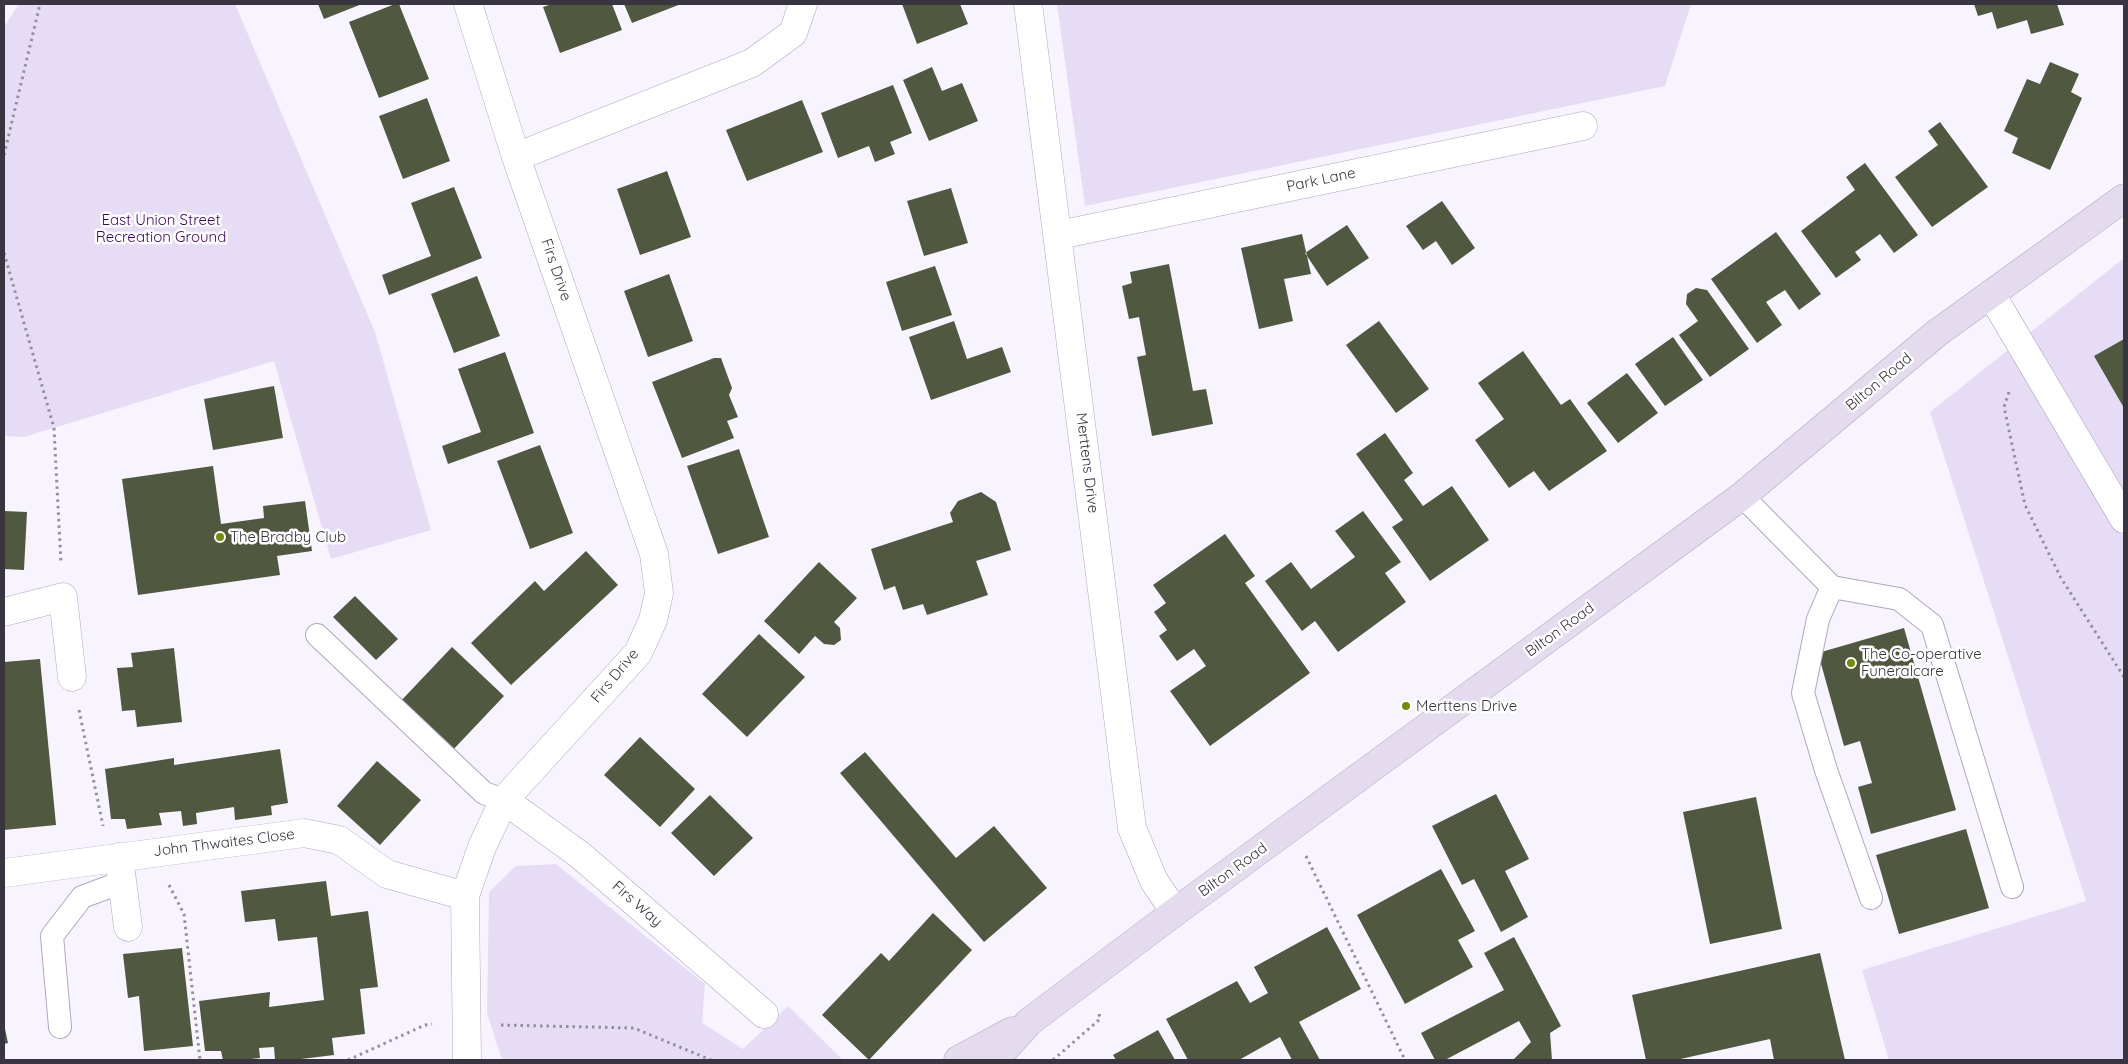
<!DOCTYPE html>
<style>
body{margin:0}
#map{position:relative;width:2128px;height:1064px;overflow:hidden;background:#f8f4ff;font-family:Quicksand,sans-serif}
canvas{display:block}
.frame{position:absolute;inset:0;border:5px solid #393540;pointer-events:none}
</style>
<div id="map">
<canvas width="2128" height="1064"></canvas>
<div class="frame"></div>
</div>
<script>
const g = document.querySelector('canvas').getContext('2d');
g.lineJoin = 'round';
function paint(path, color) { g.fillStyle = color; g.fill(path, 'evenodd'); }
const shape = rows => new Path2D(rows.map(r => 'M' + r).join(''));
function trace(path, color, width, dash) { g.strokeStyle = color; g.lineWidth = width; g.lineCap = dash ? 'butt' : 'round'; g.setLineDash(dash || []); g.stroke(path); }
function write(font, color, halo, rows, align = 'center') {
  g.font = font + ' Quicksand,sans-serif'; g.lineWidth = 5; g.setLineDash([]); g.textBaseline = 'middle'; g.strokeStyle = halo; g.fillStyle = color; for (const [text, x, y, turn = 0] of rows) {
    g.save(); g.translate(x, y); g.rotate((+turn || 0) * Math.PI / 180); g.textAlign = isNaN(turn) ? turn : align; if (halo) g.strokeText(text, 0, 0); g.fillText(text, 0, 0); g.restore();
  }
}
paint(shape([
 [19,4,235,4,375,332,431,530,331,559,274,361,24,437,4,436,4,27],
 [1057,4,1691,4,1665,86,1085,206],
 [2124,258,2124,1060,1889,1060,1862,970,2086,901,1930,412],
 [556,864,705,984,702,1023,743,1049,788,1006,843,1060,502,1060,487,1013,489,892,516,866]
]), '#e6dcf6');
paint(shape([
 [318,4,362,4,324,19],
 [395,4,399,4,429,79,379,98,349,22],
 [552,4,612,4,622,30,560,53,543,7],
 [624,4,681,4,632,23],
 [902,4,960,4,968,24,917,44],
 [1974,4,2057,4,2064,25,2031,34,2027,20,1997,29,1992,12,1978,16],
 [2050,62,2079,74,2071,92,2082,98,2050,170,2012,153,2018,138,2004,131,2027,79,2040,84],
 [932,67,942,91,962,83,978,121,929,141,903,80],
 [893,85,912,133,890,142,895,154,875,162,869,146,838,158,821,113],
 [427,98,450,161,403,179,379,116],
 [802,100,823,152,747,181,726,130],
 [1940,122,1988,187,1932,227,1895,177,1938,145,1928,131],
 [1865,163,1918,235,1894,253,1880,234,1855,252,1861,260,1836,278,1801,231,1855,190,1846,177],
 [667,171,691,237,640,255,617,189],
 [454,187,482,258,389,295,382,275,431,256,411,203],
 [951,188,968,243,924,256,907,201],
 [1442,201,1475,248,1452,265,1436,241,1423,250,1406,226],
 [1347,225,1369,258,1327,286,1305,253],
 [1776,232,1821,294,1799,310,1785,290,1766,302,1782,325,1757,343,1711,279],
 [1302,234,1311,274,1284,279,1293,321,1259,329,1241,248],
 [1169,264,1193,391,1206,389,1213,424,1152,436,1137,357,1146,355,1139,317,1129,319,1122,286,1132,283,1130,272],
 [935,266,952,315,902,331,886,282],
 [669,274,693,341,648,357,624,291],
 [477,276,500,336,454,353,431,294],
 [1696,288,1707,290,1749,349,1710,377,1679,335,1698,321,1686,304,1687,294],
 [954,321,967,359,1002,347,1011,372,931,400,909,337],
 [1379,321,1429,389,1396,413,1346,345],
 [1673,337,1703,380,1665,406,1635,364],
 [2124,339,2124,408,2094,356],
 [1523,351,1561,405,1570,399,1607,451,1549,491,1534,471,1509,488,1475,440,1504,419,1478,383],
 [505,352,534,433,448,464,442,446,481,432,458,369],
 [714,358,721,358,732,388,729,395,738,417,727,421,734,438,682,458,652,382],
 [1627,373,1658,413,1618,443,1587,403],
 [274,386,283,438,213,450,204,399],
 [1385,433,1413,473,1404,480,1423,506,1452,486,1489,540,1430,581,1392,527,1403,520,1356,454],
 [540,445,573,533,530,549,497,461],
 [739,449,769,537,718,554,687,466],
 [213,466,221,524,264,518,263,506,305,501,312,551,277,556,280,575,138,595,122,479],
 [981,492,996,502,1011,550,976,561,988,595,927,615,923,604,903,610,895,586,884,590,871,549,953,522,950,513,958,501],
 [4,511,27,512,24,570,4,569],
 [1363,511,1401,562,1385,573,1406,602,1338,652,1315,621,1302,631,1265,581,1291,562,1311,589,1355,557,1335,531],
 [1225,534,1255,576,1245,583,1310,673,1210,746,1170,691,1206,666,1194,649,1177,661,1159,636,1167,630,1154,612,1166,603,1153,585],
 [586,551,618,585,511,685,471,643,535,581,544,591],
 [819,562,857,598,834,622,840,628,841,640,834,645,824,644,815,636,799,654,764,621],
 [355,596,398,639,376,660,333,617],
 [1904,628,1956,810,1871,834,1858,787,1872,783,1860,741,1844,746,1818,653],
 [759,634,805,677,747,737,702,694],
 [452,647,504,696,450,753,398,704],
 [174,648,182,722,137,727,135,710,122,711,117,668,133,667,131,653],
 [40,659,56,825,4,830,4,662],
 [640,737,695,789,660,827,604,775],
 [280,749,288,803,271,806,272,815,235,820,234,807,196,813,197,824,183,826,181,811,159,813,162,825,127,829,125,819,111,819,105,769,174,758,174,765],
 [865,752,956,858,994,826,1047,888,984,942,840,773],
 [377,761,421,800,380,845,337,806],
 [1496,794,1529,859,1505,871,1528,917,1501,932,1474,879,1462,885,1432,826],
 [710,795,753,838,714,876,671,833],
 [1756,797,1782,929,1710,944,1683,812],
 [1966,829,1989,908,1899,934,1876,855],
 [1441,869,1475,931,1458,940,1473,967,1405,1004,1357,915],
 [326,881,331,916,368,911,378,987,360,989,365,1034,332,1038,334,1055,293,1060,275,1060,274,1047,259,1048,260,1058,242,1060,223,1060,221,1051,205,1051,199,1001,270,992,269,1007,324,1000,317,937,278,941,275,919,245,922,241,891],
 [933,913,972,950,869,1060,822,1015,881,953,889,961],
 [1327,927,1361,989,1299,1022,1320,1060,1292,1060,1280,1037,1239,1060,1188,1060,1166,1019,1237,981,1250,1003,1268,993,1254,967],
 [1514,937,1561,1026,1550,1033,1552,1060,1513,1060,1531,1042,1519,1021,1445,1060,1435,1060,1421,1033,1504,990,1484,953],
 [182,948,193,1046,144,1051,139,996,128,998,123,954],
 [1820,953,1845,1060,1774,1060,1770,1039,1676,1060,1646,1060,1632,995],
 [4,1024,8,1043,4,1044],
 [1158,1030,1175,1060,1116,1060,1113,1055]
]), '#505840');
const service = shape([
 [1742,496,1832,587,1899,599,1932,625,2012,887],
 [1832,587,1818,619,1803,693,1826,770,1871,898],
 [317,635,484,793,504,800],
 [60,1027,52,936,82,897,122,882]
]);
const minor = shape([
 [1028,4,1132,828,1154,881,1175,912],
 [516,157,752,63,793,33,803,4],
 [1059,235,1583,126],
 [1991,294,2124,519],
 [4,612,63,597,72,677],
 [504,800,580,855,764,1014],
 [119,857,128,927],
 [4,873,304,833,339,840,387,874,465,896],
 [467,1060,465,896,482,847,504,800,638,653,653,620,659,593,654,554,516,157,468,4]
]);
const secondary = shape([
 [958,1060,1012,1031],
 [995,1060,1029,1022,1175,912,1742,496,1937,333,2124,198]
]);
trace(service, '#b1a6c0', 24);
trace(minor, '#b1a6c0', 29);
trace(secondary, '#b1a6c0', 29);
trace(shape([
 [4,155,40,4],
 [4,253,54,428,61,564],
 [2009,392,2004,407,2025,505,2061,578,2124,677],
 [79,710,103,826],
 [1306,856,1405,1060],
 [169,885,184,914,200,1060],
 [501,1025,634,1028,711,1060],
 [348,1060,425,1025,432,1024],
 [1053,1060,1100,1019,1099,1013]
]), '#94909b', 3, [2.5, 4]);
trace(service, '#fff', 22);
trace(minor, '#fff', 28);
trace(secondary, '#e4dcee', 28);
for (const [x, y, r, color] of [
 [220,537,5,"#728c04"],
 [1851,663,5,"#728c04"],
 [1406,706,5,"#728c04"]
]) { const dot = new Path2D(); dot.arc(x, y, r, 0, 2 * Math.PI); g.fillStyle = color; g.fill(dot); trace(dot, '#fff', 2); }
write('15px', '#393540', '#fff', [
 ["Park Lane",1321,180,-12],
 ["Firs Drive",556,270,71],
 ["Bilton Road",1879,382,-40],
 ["Merttens Drive",1087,463,83],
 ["Bilton Road",1560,630,-36],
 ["Firs Drive",615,676,-50],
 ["John Thwaites Close",224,843,-7],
 ["Bilton Road",1233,870,-36],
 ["Firs Way",637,904,41]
]);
write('15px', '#3e0568', '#fff', [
 ["East Union Street",161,220],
 ["Recreation Ground",161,237]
]);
write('15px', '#393540', '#fff', [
 ["The Bradby Club",230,537],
 ["The Co-operative",1861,654],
 ["Funeralcare",1861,671],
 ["Merttens Drive",1416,706]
], 'left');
</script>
